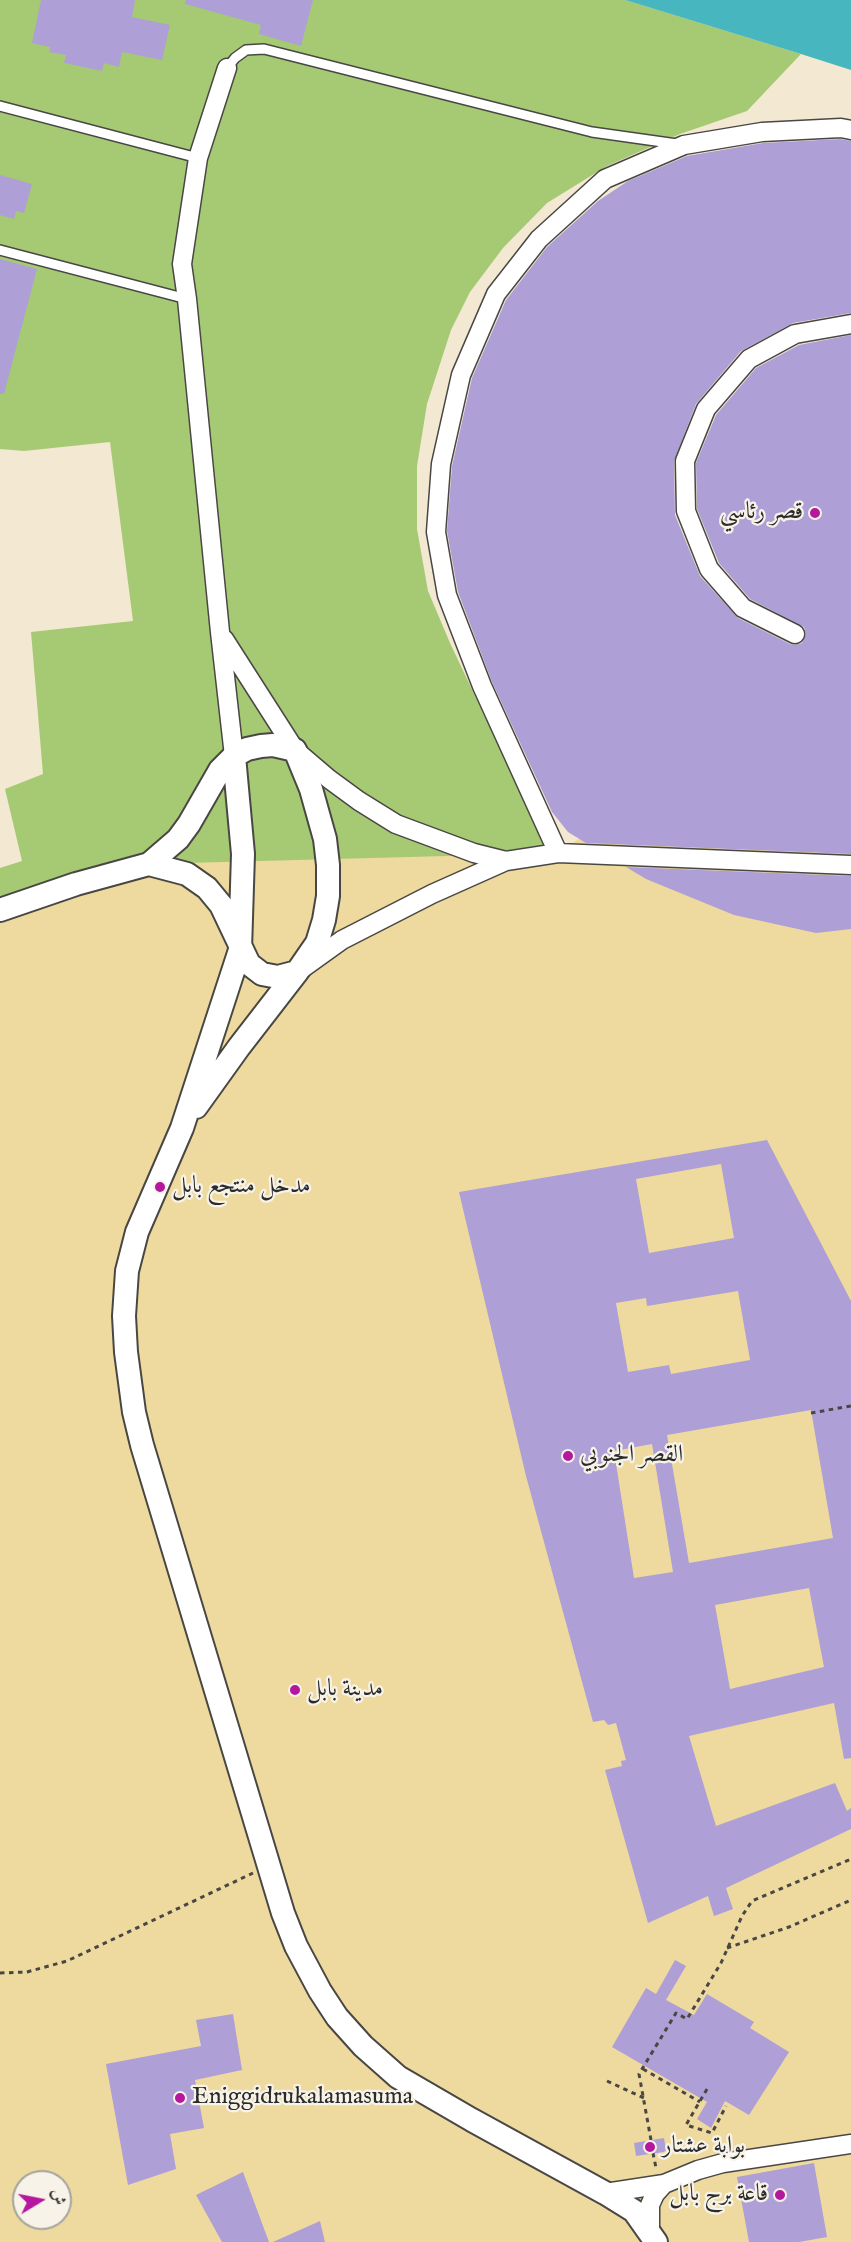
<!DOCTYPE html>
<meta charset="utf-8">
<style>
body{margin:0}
#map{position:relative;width:851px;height:2242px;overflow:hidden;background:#f3e8d1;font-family:"IM FELL English",Amiri,serif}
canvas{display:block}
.north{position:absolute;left:12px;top:2170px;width:60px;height:60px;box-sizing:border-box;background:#f7f3e8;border:2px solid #a5a39c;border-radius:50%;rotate:80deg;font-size:16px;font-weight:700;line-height:24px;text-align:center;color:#2b2b2b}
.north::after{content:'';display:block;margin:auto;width:21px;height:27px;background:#b5179e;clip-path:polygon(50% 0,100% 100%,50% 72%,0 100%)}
</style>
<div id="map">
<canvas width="851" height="2242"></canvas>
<div class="north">ش</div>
</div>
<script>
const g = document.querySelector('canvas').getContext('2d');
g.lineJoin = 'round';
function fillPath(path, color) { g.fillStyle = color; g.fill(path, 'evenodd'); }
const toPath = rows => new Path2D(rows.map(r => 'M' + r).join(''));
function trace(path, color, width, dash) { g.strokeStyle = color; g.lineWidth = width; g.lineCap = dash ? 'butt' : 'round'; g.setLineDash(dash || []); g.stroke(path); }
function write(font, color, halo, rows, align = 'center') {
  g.font = font + ' "IM FELL English",Amiri,serif'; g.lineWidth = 4.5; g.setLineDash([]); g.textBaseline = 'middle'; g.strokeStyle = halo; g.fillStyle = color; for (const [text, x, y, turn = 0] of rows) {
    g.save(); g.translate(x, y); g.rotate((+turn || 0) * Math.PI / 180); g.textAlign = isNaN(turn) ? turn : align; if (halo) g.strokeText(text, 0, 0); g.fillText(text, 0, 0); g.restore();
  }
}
fillPath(toPath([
 [0,0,625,0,801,54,747,111,680,134,607,166,547,203,503,248,470,292,451,330,427,404,417,466,417,529,428,591,450,643,513,776,594,897,0,976,0,868,22,861,5,789,43,774,31,632,133,621,110,442,24,451,0,449]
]), '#a6ca74');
fillPath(toPath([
 [851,652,851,2242,0,2242,0,914,149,864,558,853],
 [24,2182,60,2182,60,2218,24,2218]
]), '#eeda9e');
fillPath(toPath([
 [625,0,851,0,851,70,801,54]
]), '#47b6bf');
fillPath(toPath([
 [41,0,135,0,132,17,170,25,162,60,122,52,119,67,104,63,102,71,64,63,66,55,49,52,50,47,32,43],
 [186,0,313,0,301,46,259,34,261,25,185,4],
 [840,139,851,141,851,313,793,323,741,351,696,404,674,461,675,515,700,576,738,618,790,644,796,645,802,643,806,634,804,627,750,599,719,563,697,509,696,463,716,415,756,368,799,345,851,335,851,854,586,843,568,832,552,812,492,682,458,592,447,531,452,466,472,378,506,300,547,247,598,201,628,181,687,156,763,143],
 [0,175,32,184,24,213,16,211,14,219,0,215],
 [0,259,37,269,4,394,0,394],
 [626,867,851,876,851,929,816,933,734,915,646,879],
 [767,1140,851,1301,851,1758,844,1759,834,1703,689,1736,716,1826,835,1783,847,1811,851,1808,851,1829,726,1888,733,1909,714,1916,708,1896,648,1923,605,1770,622,1766,621,1761,626,1760,616,1723,608,1725,604,1720,593,1722,526,1476,459,1192],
 [721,1164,734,1238,649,1253,636,1179],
 [738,1291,750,1360,671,1374,669,1365,628,1372,616,1303,646,1298,647,1306],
 [811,1410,833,1538,689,1563,667,1435],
 [652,1444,673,1572,634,1578,614,1451],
 [809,1588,824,1667,730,1689,715,1605],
 [675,1960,686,1966,666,2000,694,2015,707,1994,754,2022,750,2028,789,2052,749,2115,725,2101,711,2128,697,2119,707,2102,612,2047,646,1988,656,1994],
 [233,2014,242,2070,195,2080,204,2128,170,2134,176,2169,128,2185,106,2064,201,2046,196,2020],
 [664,2138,666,2150,664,2152,636,2156,634,2143],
 [814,2163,827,2237,799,2242,749,2242,737,2177],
 [243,2172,269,2242,222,2242,196,2195],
 [320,2221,325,2242,273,2242]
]), '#ae9fd6');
const service = toPath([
 [227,68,235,58,246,50,264,49,592,132,677,144],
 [0,106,198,158],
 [0,250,187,299]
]);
const minor = toPath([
 [227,68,198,158,182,264,187,299,220,632,234,756],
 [795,634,743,608,709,569,686,511,685,461,706,409,749,359,795,334,851,324],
 [224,639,295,750,329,779,359,801,396,824,474,853,506,861],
 [558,853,851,865],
 [303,968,342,940,432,894,506,861,558,853,482,686,447,595,436,532,441,464,461,375,496,294,539,239,605,179,684,145,762,132,841,128,851,130],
 [605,2193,664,2184,698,2170,723,2163,851,2144],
 [650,2231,650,2205,655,2194,664,2184]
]);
const tertiary = toPath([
 [234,756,243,854,240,950,182,1128,137,1232,127,1271,124,1316,126,1352,134,1412,142,1445,283,1913,296,1946,320,1991,337,2017,363,2046,398,2077,472,2120,605,2193,634,2211,656,2242],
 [149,864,187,874,207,888,221,905,249,964,262,974,278,977,297,972],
 [0,910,76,884,149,864,178,839,189,824,220,770,234,756,247,749,261,746,273,745,295,750,311,789,325,839,328,865,328,896,324,920,317,943,297,972,239,1047,196,1107]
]);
trace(service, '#494744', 12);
trace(minor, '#494744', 21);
trace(tertiary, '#494744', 26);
trace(toPath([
 [811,1413,851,1406],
 [727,1948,789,1927,851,1900],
 [0,1973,27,1972,67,1961,253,1873],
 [643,2069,700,2102],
 [607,2081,644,2098],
 [707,2089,686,2125,712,2133,726,2106],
 [651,2140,639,2074,676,2013,687,2019,721,1963,742,1916,752,1901,851,1859],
 [653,2153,656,2168]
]), '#494744', 3, [4.5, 4.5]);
trace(service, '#fff', 9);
trace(minor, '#fff', 18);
trace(tertiary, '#fff', 22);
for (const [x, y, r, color] of [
 [815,513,6,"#b5179e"],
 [160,1187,6,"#b5179e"],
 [568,1456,6,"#b5179e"],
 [295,1690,6,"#b5179e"],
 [180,2098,6,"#b5179e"],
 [650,2147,6,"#b5179e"],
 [780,2195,6,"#b5179e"]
]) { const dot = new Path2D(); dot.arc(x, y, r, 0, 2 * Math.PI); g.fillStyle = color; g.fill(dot); trace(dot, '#f7f3e8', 2); }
write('24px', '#2b2b2b', '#f7f3e8', [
 ["قصر رئاسي",803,513,"right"],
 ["مدخل منتجع بابل",172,1187],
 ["القصر الجنوبي",580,1456],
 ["مدينة بابل",307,1690],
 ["Eniggidrukalamasuma",192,2098],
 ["بوابة عشتار",662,2147],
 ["قاعة برج بابل",768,2195,"right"]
], 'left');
</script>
